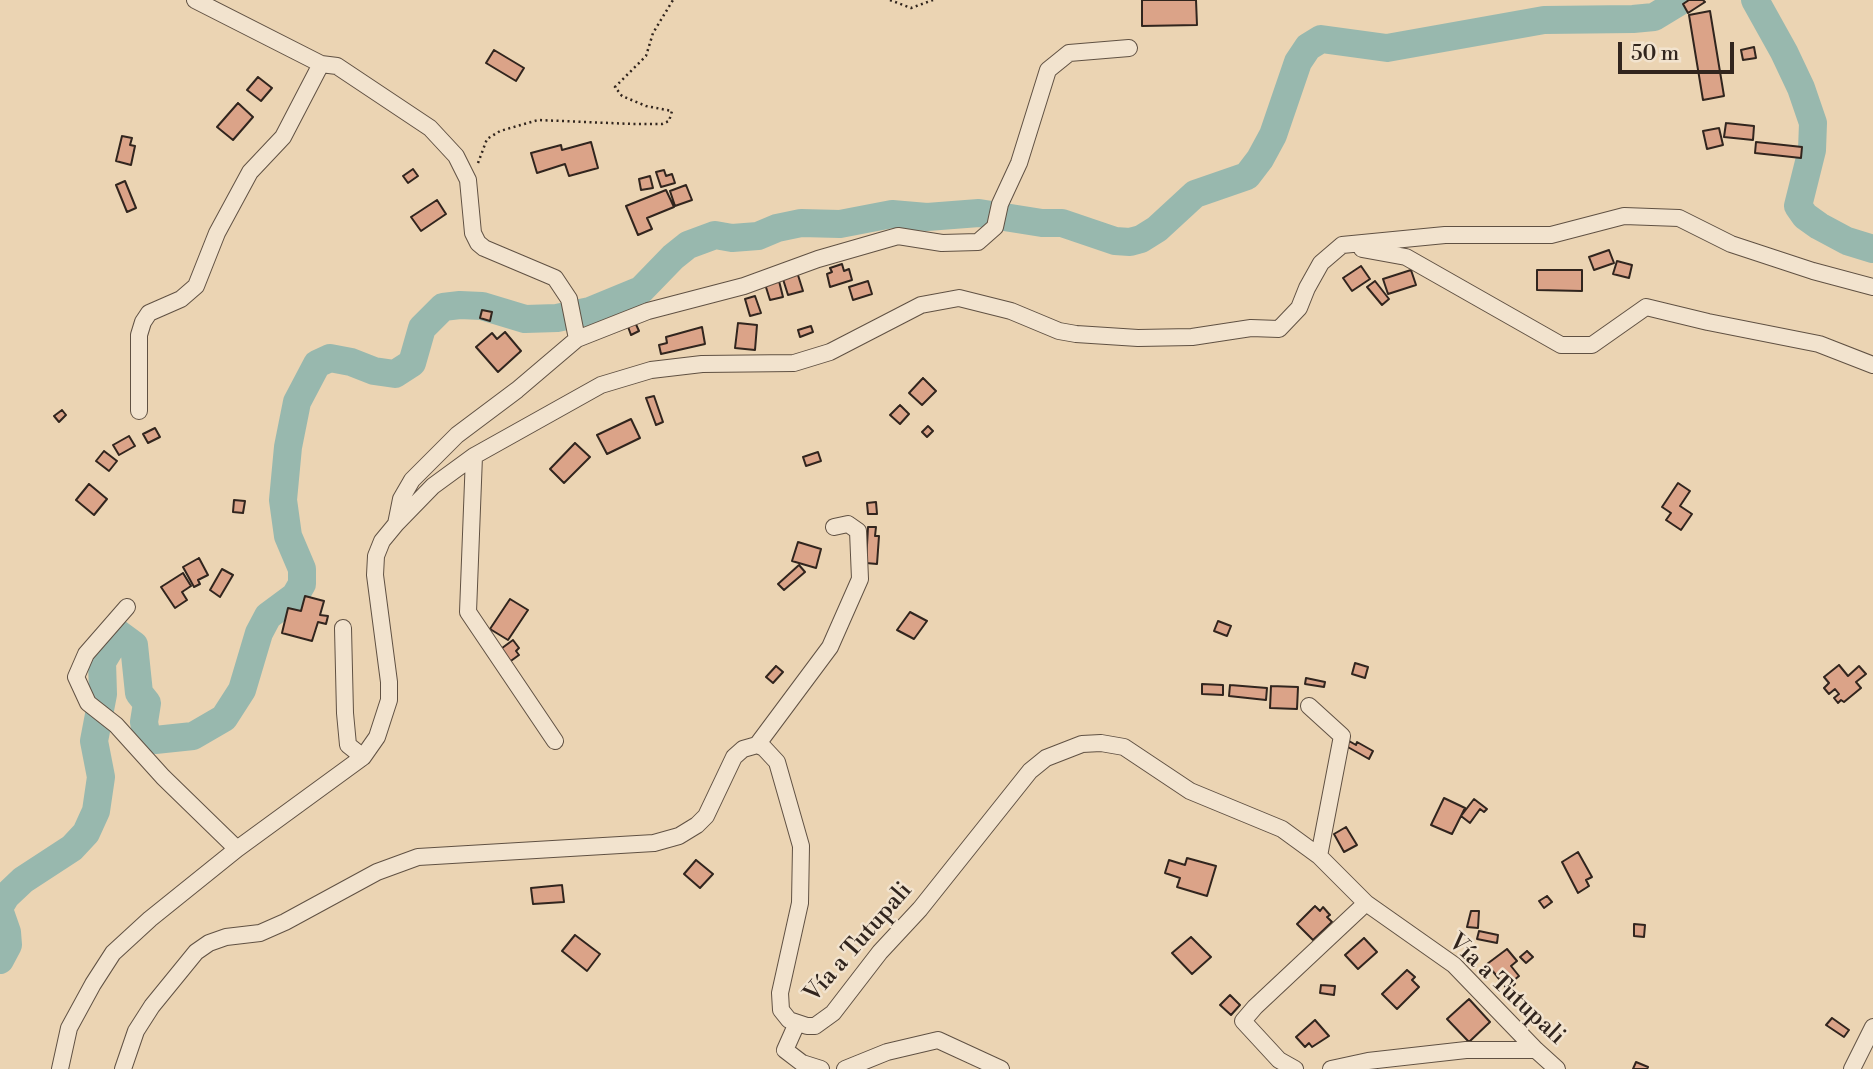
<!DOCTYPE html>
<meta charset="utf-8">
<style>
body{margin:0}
#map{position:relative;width:1873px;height:1069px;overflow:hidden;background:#ebd4b3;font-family:"Libre Bodoni",serif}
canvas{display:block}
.scale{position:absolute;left:1618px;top:42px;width:116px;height:32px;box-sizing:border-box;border:4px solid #31251e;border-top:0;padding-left:9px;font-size:21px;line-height:24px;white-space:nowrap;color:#31251e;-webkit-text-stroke:5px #f2e3ce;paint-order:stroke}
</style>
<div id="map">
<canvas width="1873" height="1069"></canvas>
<div class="scale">50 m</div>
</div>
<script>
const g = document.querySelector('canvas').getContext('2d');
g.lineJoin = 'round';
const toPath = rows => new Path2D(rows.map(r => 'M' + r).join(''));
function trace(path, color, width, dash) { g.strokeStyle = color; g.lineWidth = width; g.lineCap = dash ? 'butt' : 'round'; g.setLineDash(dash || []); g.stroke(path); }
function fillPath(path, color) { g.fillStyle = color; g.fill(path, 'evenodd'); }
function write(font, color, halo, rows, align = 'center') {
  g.font = font + ' "Libre Bodoni",serif'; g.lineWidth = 5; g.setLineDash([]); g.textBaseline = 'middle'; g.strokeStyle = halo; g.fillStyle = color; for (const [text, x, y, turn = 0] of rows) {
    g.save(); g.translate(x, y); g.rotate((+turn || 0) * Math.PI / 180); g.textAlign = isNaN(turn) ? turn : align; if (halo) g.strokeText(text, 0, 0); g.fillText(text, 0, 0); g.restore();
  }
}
trace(toPath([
 [1755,0,1784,52,1801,88,1813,123,1812,150,1798,206,1805,216,1819,226,1847,241,1873,249],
 [0,906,6,896,23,880,72,848,86,833,96,811,101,777,94,741,103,694,102,662,119,634,134,645,139,693,147,703,144,722,146,733,155,740,193,736,224,718,242,690,259,633,268,616,295,596,302,584,302,569,288,536,283,500,288,447,297,402,317,364,330,358,351,362,374,371,395,374,412,363,422,328,443,307,460,305,482,306,525,319,557,318,590,311,641,290,673,257,688,245,715,235,732,238,758,236,777,228,801,223,840,224,892,214,927,217,979,213,1042,223,1062,223,1115,241,1130,242,1141,239,1157,229,1195,194,1247,176,1260,159,1273,135,1298,62,1308,47,1321,39,1387,48,1544,20,1633,19,1654,17,1682,0],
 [0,912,7,932,8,945,0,960]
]), '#98b8ae', 28);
const building = toPath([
 [1142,0,1196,0,1197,25,1142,26,1142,0],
 [1689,0,1703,0,1705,2,1688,13,1683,4,1689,0],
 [1710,11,1724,96,1703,100,1689,15,1710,11],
 [1754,47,1756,58,1743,60,1741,50,1754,47],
 [494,50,524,68,516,81,486,63,494,50],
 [258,77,272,88,261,101,247,90,258,77],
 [238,103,253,117,233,140,217,127,238,103],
 [1726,123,1754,126,1753,140,1724,137,1726,123],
 [1719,128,1723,145,1707,149,1703,131,1719,128],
 [122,136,132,138,130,145,135,146,131,165,116,161,122,136],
 [591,142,598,168,569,176,565,164,537,173,531,153,561,145,562,150,591,142],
 [1756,142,1802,147,1801,158,1755,153,1756,142],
 [413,169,418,176,408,183,403,176,413,169],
 [664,170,666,176,672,174,675,183,661,187,656,172,664,170],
 [650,176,653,188,641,190,639,179,650,176],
 [125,181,136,208,127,212,116,185,125,181],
 [686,185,692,200,675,206,670,191,686,185],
 [666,190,674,207,647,218,652,229,638,235,626,206,666,190],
 [437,200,446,214,421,231,411,217,437,200],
 [1609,250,1614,263,1594,270,1589,257,1609,250],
 [1617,261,1632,265,1629,278,1613,274,1617,261],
 [842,264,844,271,849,269,852,280,830,287,827,274,832,272,830,268,842,264],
 [1361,266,1370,279,1352,291,1343,278,1361,266],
 [1411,270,1416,285,1388,294,1383,279,1411,270],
 [1537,270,1582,270,1582,291,1537,290,1537,270],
 [797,272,803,291,788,295,782,276,797,272],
 [779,281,783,297,770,300,765,284,779,281],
 [868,281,872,294,853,300,849,287,868,281],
 [1375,281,1389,299,1382,305,1367,287,1375,281],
 [755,296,761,313,750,316,745,299,755,296],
 [482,310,492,312,490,321,480,318,482,310],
 [634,320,639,331,631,335,627,324,634,320],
 [738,323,757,325,755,350,735,348,738,323],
 [811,326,813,332,800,337,798,330,811,326],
 [702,327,705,344,661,354,659,345,667,343,666,337,702,327],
 [505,332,521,351,498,372,476,347,492,333,497,339,505,332],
 [923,378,936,391,922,405,909,393,923,378],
 [654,396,663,422,656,425,646,398,654,396],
 [900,405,909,414,900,424,890,415,900,405],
 [62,410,66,415,59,422,54,416,62,410],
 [631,419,640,438,607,454,597,435,631,419],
 [928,426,933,431,927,437,922,432,928,426],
 [155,428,160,437,148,443,143,434,155,428],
 [129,436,135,446,119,455,113,445,129,436],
 [575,443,590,457,564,483,550,469,575,443],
 [104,451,117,461,109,471,96,461,104,451],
 [818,452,821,461,806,466,803,457,818,452],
 [1678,483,1690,491,1680,506,1692,514,1681,530,1666,520,1671,513,1662,507,1678,483],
 [89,484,107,499,94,515,76,500,89,484],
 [234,500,245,501,243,513,233,512,234,500],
 [876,502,877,514,868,514,867,503,876,502],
 [868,527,876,527,875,536,879,536,877,564,866,563,868,527],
 [798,542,821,549,816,568,792,561,798,542],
 [199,558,208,575,198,580,200,584,194,587,183,567,199,558],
 [799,565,805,572,784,590,778,584,799,565],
 [222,569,233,575,220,597,210,590,222,569],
 [183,573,191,586,182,592,187,600,175,608,161,587,183,573],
 [305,596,324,601,320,615,328,616,326,624,318,622,312,641,282,633,288,608,301,611,305,596],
 [510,599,528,610,508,640,490,629,510,599],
 [910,612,927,621,914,639,897,630,910,612],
 [1218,621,1231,626,1227,636,1214,631,1218,621],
 [513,640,519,648,516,651,519,655,508,663,498,651,513,640],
 [1355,663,1368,667,1365,678,1352,674,1355,663],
 [1839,665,1848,676,1859,666,1866,674,1856,682,1861,688,1844,702,1841,700,1838,703,1834,698,1839,694,1835,689,1829,694,1824,688,1829,683,1824,677,1839,665],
 [776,666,783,672,773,683,766,677,776,666],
 [1306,678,1325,682,1324,687,1305,684,1306,678],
 [1202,684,1223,685,1223,695,1202,694,1202,684],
 [1230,685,1267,688,1266,700,1229,696,1230,685],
 [1271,686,1298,687,1297,709,1270,708,1271,686],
 [1349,741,1356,745,1357,742,1373,751,1369,759,1346,746,1349,741],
 [1444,798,1465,808,1452,834,1431,825,1444,798],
 [1474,799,1487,809,1484,812,1480,809,1470,823,1461,816,1474,799],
 [1346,827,1357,845,1344,852,1334,834,1346,827],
 [1578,852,1592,877,1586,880,1589,886,1578,893,1562,862,1578,852],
 [1187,858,1216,866,1207,896,1177,887,1180,878,1165,873,1169,860,1185,865,1187,858],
 [696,860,713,874,700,888,684,874,696,860],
 [562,885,564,902,533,904,531,888,562,885],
 [1547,896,1552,902,1544,908,1539,901,1547,896],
 [1315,906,1320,911,1323,907,1330,915,1327,917,1332,922,1313,940,1297,924,1315,906],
 [1471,911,1479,911,1478,928,1467,927,1471,911],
 [1634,924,1645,925,1644,937,1634,936,1634,924],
 [1479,931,1498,935,1497,943,1477,939,1479,931],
 [575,935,600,954,587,971,562,951,575,935],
 [1191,937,1211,957,1192,974,1172,953,1191,937],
 [1364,938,1377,952,1358,969,1345,955,1364,938],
 [1507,949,1517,961,1511,966,1519,976,1513,981,1515,984,1508,990,1487,964,1507,949],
 [1527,951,1533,957,1526,963,1520,957,1527,951],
 [1471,955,1478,961,1473,967,1466,961,1471,955],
 [1407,970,1415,977,1412,980,1419,987,1397,1009,1382,994,1407,970],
 [1321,985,1335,986,1334,995,1320,993,1321,985],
 [1230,995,1240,1005,1231,1015,1220,1005,1230,995],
 [1469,999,1490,1022,1469,1042,1447,1019,1469,999],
 [1832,1018,1849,1030,1844,1037,1826,1025,1832,1018],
 [1315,1020,1329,1036,1312,1047,1309,1043,1305,1047,1296,1037,1315,1020],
 [1636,1062,1648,1067,1647,1069,1633,1069,1636,1062]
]);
fillPath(building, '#dba388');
trace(building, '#31251e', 2);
const minor = toPath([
 [195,0,321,64],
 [1362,249,1406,257,1561,345,1592,345,1646,307,1708,322,1819,344,1873,365],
 [577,339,648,311,744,286,818,259,898,236,942,243,978,242,995,227,1000,204,1019,163,1048,70,1069,53,1129,48],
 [139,411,139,335,143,322,149,313,181,299,196,286,217,233,250,172,283,137,321,64,337,66,430,128,456,156,468,180,473,233,478,243,484,248,555,278,569,299,577,339,517,390,457,435,412,480,401,499,396,524],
 [474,456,468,612,555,741],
 [127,607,86,654,76,677,88,703,116,725,163,777,237,849],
 [343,628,345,713,348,745,363,757],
 [1309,706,1342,736,1319,856],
 [757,745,830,647,860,579,858,531,848,524,834,527],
 [797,1023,785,1050,802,1063,821,1069],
 [60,1069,69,1028,93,984,113,953,150,919,237,849,363,757,377,737,389,700,389,682,375,575,376,556,382,541,396,524,433,486,474,456,601,385,651,370,702,364,794,363,830,352,921,305,959,298,1011,311,1059,331,1076,334,1138,338,1192,337,1251,328,1279,329,1299,308,1307,288,1321,263,1342,245,1445,235,1551,235,1624,216,1679,218,1731,244,1813,271,1873,287],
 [123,1069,136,1031,152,1006,196,952,209,943,226,937,260,933,285,922,377,872,418,857,654,843,679,836,697,825,706,816,734,757,743,749,757,745,764,748,777,762,801,846,800,903,780,993,781,1010,789,1020,807,1026,815,1026,833,1013,880,952,920,909,1030,771,1046,758,1082,744,1101,743,1124,747,1190,791,1282,829,1319,856,1366,903,1454,965,1536,1050,1557,1069],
 [845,1069,887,1052,938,1040,1001,1069],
 [1295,1069,1279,1060,1243,1021,1255,1007,1366,903],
 [1331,1069,1368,1061,1466,1050,1536,1050],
 [1852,1069,1873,1027]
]);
trace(minor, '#605143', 18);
trace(toPath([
 [890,0,911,8,933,0],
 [478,163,487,139,500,131,538,120,633,124,662,124,669,121,672,111,646,106,622,96,615,87,646,56,653,33,673,0]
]), '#31251e', 2.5, [2, 3.5]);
trace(minor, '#f2e3ce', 16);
write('24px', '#31251e', '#f2e3ce', [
 ["Vía a Tutupali",859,943,-49],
 ["Vía a Tutupali",1506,990,43]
]);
</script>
